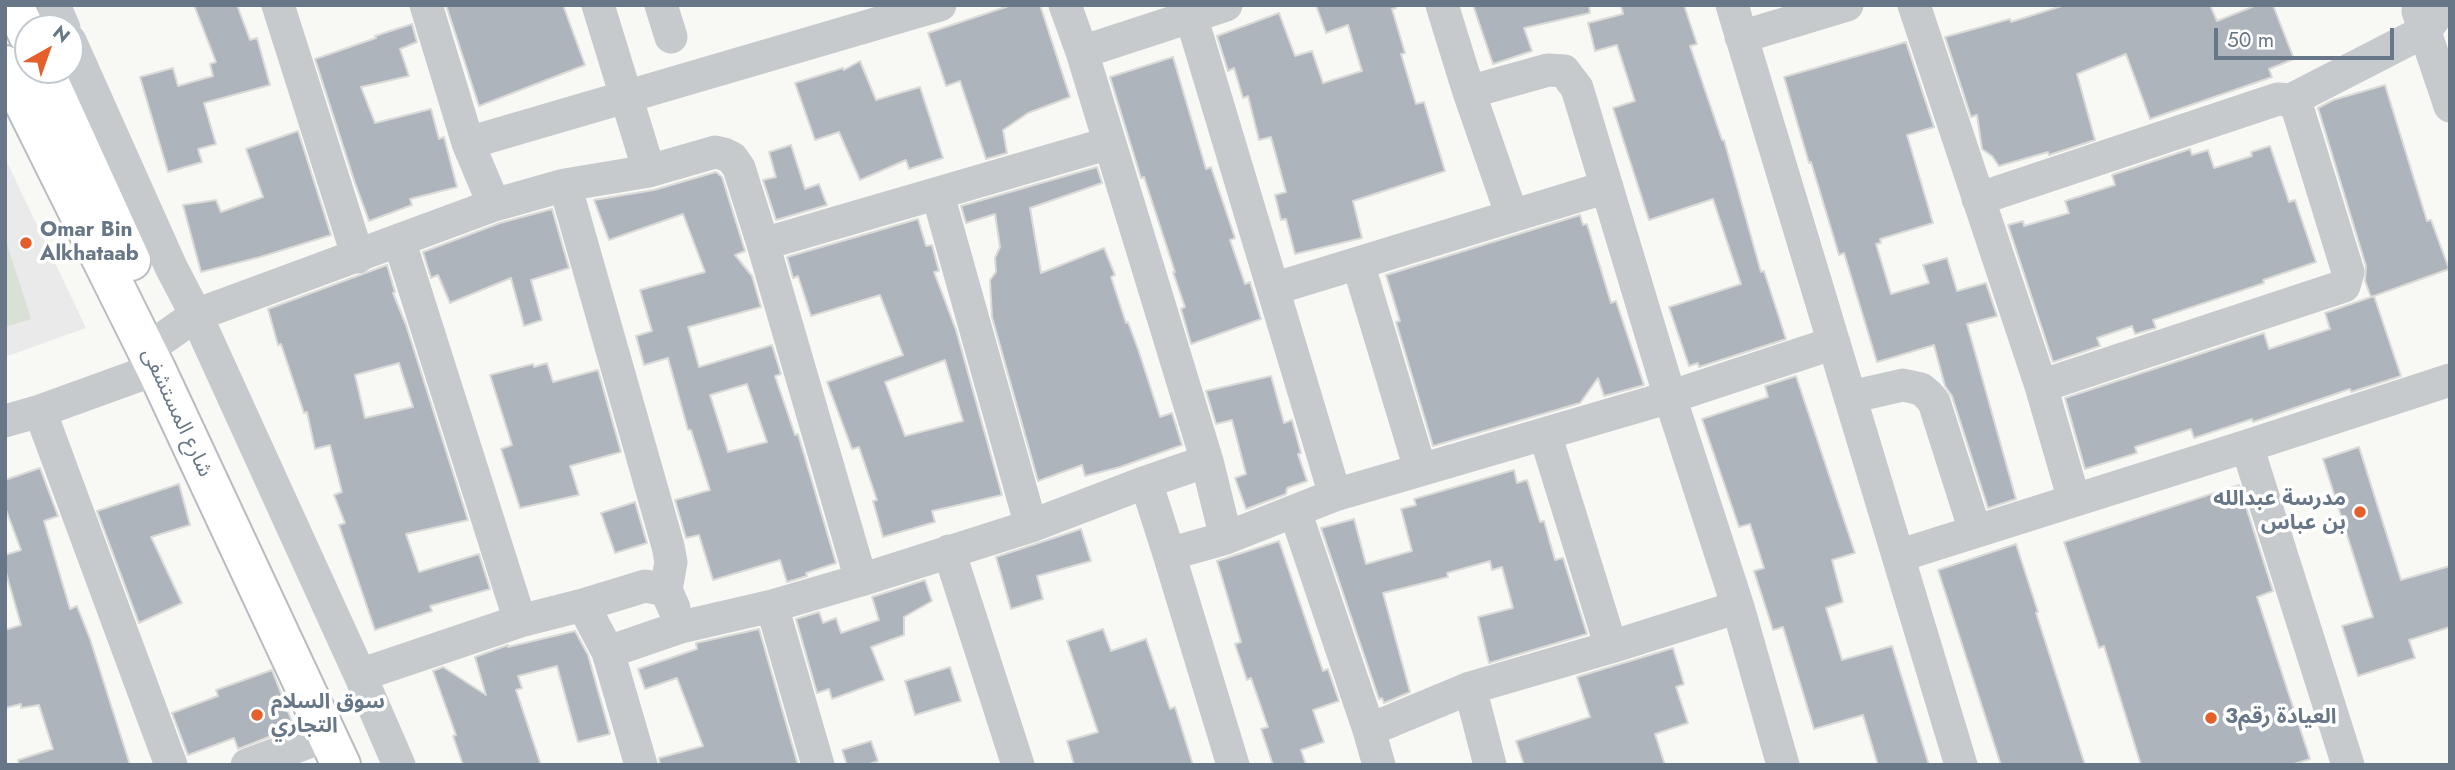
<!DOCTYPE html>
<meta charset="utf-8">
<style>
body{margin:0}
#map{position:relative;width:2455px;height:770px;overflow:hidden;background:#f8f8f5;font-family:Jost,sans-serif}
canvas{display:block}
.frame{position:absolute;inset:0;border:7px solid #677787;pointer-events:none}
.north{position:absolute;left:14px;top:14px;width:70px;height:70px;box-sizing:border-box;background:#fff;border:2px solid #c2c9cf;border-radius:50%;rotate:40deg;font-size:19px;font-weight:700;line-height:28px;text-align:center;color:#677787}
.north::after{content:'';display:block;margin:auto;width:24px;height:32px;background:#e45f29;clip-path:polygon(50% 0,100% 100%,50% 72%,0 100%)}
.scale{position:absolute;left:2214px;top:28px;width:180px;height:32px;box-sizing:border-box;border:4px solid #677787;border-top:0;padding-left:9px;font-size:21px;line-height:24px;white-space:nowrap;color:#677787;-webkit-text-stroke:5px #fff;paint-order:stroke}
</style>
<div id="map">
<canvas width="2455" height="770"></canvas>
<div class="frame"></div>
<div class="north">N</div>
<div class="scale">50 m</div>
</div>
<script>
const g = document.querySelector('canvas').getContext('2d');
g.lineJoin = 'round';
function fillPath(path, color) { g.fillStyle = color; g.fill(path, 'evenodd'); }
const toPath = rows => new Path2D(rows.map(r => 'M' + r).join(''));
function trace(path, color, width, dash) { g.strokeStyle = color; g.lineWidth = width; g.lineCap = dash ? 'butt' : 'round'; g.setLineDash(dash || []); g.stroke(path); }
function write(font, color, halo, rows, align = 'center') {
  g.font = font + ' Jost,"Noto Sans Arabic",sans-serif'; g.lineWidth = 7; g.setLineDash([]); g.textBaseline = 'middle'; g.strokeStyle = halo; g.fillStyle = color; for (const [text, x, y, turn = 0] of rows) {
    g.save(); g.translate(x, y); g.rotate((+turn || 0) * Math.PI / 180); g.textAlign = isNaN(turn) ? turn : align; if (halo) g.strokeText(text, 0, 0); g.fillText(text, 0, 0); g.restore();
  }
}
fillPath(toPath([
 [5,158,86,328,5,357]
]), '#e9eae9');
fillPath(toPath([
 [5,238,31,319,5,327]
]), '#d9e0d6');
const building = toPath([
 [194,5,237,5,250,40,257,38,270,85,204,103,216,144,198,149,202,162,168,172,140,77,173,68,178,86,213,76,210,64,216,62,194,5],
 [446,5,563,5,585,65,479,106,446,5],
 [1012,5,1040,5,1070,97,1028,113,1003,130,1007,153,986,159,960,81,946,86,928,33,1012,5],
 [1316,5,1396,5,1396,8,1392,9,1405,53,1401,54,1416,104,1424,102,1445,171,1353,201,1362,238,1295,254,1286,219,1281,220,1275,195,1286,192,1271,137,1259,140,1248,96,1243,98,1234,68,1228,71,1217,36,1279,13,1295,56,1312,51,1323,83,1362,71,1348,25,1326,33,1316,5],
 [1473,5,1589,5,1590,13,1524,28,1532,51,1493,64,1473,5],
 [1621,5,1684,5,1697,44,1690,46,1722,140,1724,140,1761,272,1764,271,1786,339,1699,367,1698,363,1689,366,1669,307,1741,284,1713,199,1649,220,1613,108,1635,101,1617,45,1595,51,1588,23,1623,14,1621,5],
 [2065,5,2210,5,2217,21,2257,5,2273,5,2294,59,2269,69,2272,77,2150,119,2126,54,2077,74,2095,140,2049,155,2048,152,1999,166,1992,156,1982,149,1977,115,1971,117,1945,37,2010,19,2011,22,2065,5],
 [412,24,417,42,400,49,409,76,361,87,375,123,431,109,439,139,444,137,457,187,410,199,412,205,369,221,355,183,315,59,376,38,375,36,412,24],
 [1906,42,1934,127,1907,135,1933,223,1880,239,1881,243,1876,244,1891,294,1929,283,1923,265,1947,258,1957,291,1986,283,1997,316,1967,324,2016,499,1988,508,1952,396,1945,386,1934,345,1877,362,1844,253,1839,255,1811,162,1809,163,1784,77,1906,42],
 [1173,57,1206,169,1211,167,1235,238,1230,240,1245,284,1250,282,1261,319,1191,344,1181,309,1185,307,1173,272,1175,272,1144,177,1141,178,1110,77,1173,57],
 [860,61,876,100,920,87,943,158,909,169,906,160,860,180,839,132,815,140,795,83,843,68,844,70,860,61],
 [2385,85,2427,221,2431,220,2449,269,2371,297,2365,281,2366,266,2318,108,2333,100,2385,85],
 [298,131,331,235,260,257,201,272,183,205,216,200,221,212,263,197,246,149,298,131],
 [791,145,805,189,819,184,827,205,776,220,763,180,776,177,769,152,791,145],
 [2270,146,2289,202,2295,200,2316,262,2263,280,2264,283,2153,320,2156,328,2135,334,2132,326,2097,338,2100,346,2053,362,2008,225,2023,221,2024,226,2069,213,2065,201,2115,185,2112,175,2190,149,2192,155,2208,150,2214,168,2252,156,2251,152,2270,146],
 [1097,167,1102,183,1030,208,1041,273,1104,248,1115,275,1111,277,1126,323,1128,322,1139,352,1160,417,1172,413,1182,445,1120,467,1085,476,1082,465,1038,481,992,317,990,280,996,272,995,258,1000,247,995,214,966,223,961,206,1097,167],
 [716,172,722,177,745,251,735,255,752,276,761,307,688,327,699,367,772,345,781,374,775,376,795,435,798,434,836,563,806,573,807,576,787,582,780,560,713,580,699,535,686,538,675,500,710,490,691,430,688,430,668,358,644,365,636,336,652,331,640,290,705,272,683,214,609,240,594,200,654,190,716,172],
 [747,384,767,442,728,452,710,395,747,384],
 [552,209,569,268,531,280,542,320,524,326,511,278,450,303,438,275,431,278,423,252,500,223,552,209],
 [1580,215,1583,225,1587,224,1611,303,1616,301,1644,385,1604,396,1598,378,1580,403,1433,446,1396,322,1400,321,1386,275,1580,215],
 [918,219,926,246,932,245,939,271,934,272,956,330,1002,495,932,511,935,522,883,537,873,501,877,500,859,447,852,449,827,382,903,355,880,295,811,316,798,276,793,278,787,257,918,219],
 [945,360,963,421,905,436,885,382,945,360],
 [387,265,395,292,393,293,406,325,468,520,406,534,419,572,479,554,490,589,430,606,432,611,375,630,339,525,345,523,334,495,342,492,330,445,315,449,307,412,304,413,281,344,278,345,268,309,387,265],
 [399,363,413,407,365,418,355,375,399,363],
 [2374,296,2401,376,2351,392,2350,389,2253,422,2252,419,2194,438,2191,429,2135,447,2137,453,2085,469,2065,398,2264,333,2269,349,2330,329,2325,313,2374,296],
 [547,363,553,382,598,370,621,452,570,466,579,495,520,508,501,449,512,445,490,375,533,364,534,367,547,363],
 [1271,376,1284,423,1292,420,1301,453,1298,454,1307,481,1287,488,1286,494,1246,509,1235,478,1246,474,1232,420,1216,424,1206,391,1271,376],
 [1796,376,1855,553,1832,560,1843,602,1826,608,1842,660,1892,646,1929,765,1878,765,1863,715,1814,729,1783,627,1773,630,1754,571,1764,568,1750,524,1739,527,1702,419,1768,397,1765,386,1796,376],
 [2359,447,2401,580,2450,566,2450,627,2409,640,2415,658,2358,676,2342,626,2373,617,2323,459,2359,447],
 [40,468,58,516,44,521,70,609,77,606,90,639,130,765,19,765,18,760,53,749,39,705,21,708,21,704,5,708,5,630,21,625,5,569,5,555,21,550,5,507,5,480,40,468],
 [1514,470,1517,483,1527,480,1540,522,1544,521,1555,560,1563,558,1587,634,1489,663,1478,617,1513,608,1502,567,1492,570,1490,561,1447,573,1448,577,1383,593,1410,692,1384,703,1382,698,1379,699,1321,528,1354,519,1366,564,1412,551,1401,509,1416,505,1414,499,1514,470],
 [179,484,190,525,151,537,182,603,139,623,97,511,179,484],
 [2239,485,2273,591,2257,597,2310,759,2291,765,2141,765,2104,646,2099,648,2064,542,2239,485],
 [635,502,647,543,615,553,601,513,635,502],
 [1081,529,1091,561,1037,576,1043,599,1011,609,996,557,1081,529],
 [1279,541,1323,671,1328,669,1339,701,1313,710,1324,742,1301,750,1306,765,1273,765,1261,729,1268,727,1251,678,1247,680,1235,644,1241,642,1217,561,1279,541],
 [2016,544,2038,612,2036,613,2085,765,2001,765,1938,570,2016,544],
 [925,580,932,601,904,617,904,635,871,647,884,680,832,699,829,689,817,693,796,619,819,612,823,623,836,618,841,633,879,620,872,597,925,580],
 [759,629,798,765,660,765,659,758,703,746,677,678,645,689,638,669,697,649,696,643,759,629],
 [1103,629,1111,651,1146,639,1170,709,1175,707,1193,765,1074,765,1067,741,1098,732,1067,641,1103,629],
 [575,631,588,655,610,734,578,742,557,666,518,676,522,688,516,690,541,765,463,765,453,736,456,735,433,671,443,667,486,695,475,657,508,645,508,647,575,631],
 [1673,648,1684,684,1676,687,1688,723,1655,734,1665,765,1524,765,1516,741,1590,717,1577,677,1673,648],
 [950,667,961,701,915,715,905,681,950,667],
 [272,670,294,727,238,749,234,738,188,755,172,713,218,696,216,690,272,670],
 [871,741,878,761,867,765,847,765,842,750,871,741]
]);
fillPath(building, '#adb4bb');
trace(building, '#dadad8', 2);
const major = toPath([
 [14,5,28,35],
 [5,65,156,369,341,765],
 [44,70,131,261]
]);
trace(major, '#b9bdc1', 42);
trace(toPath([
 [54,5,64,28],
 [278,5,358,257],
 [426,5,468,143,494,205],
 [598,5,649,171],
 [661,5,671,37],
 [1065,5,1082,52],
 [1442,5,1469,92],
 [1732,5,1961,765],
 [1914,5,2041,386,2074,500],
 [2418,11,2450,106],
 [1191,16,1335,495],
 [1741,37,1847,5],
 [70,41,171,267,196,315,360,675,399,765],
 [2291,100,2425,31,2444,5],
 [468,143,940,5],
 [565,185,668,546,671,562,666,590],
 [938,195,1031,526],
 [1978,199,2278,99,2291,100,2298,110,2348,272,2344,286,2041,386],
 [1512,216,1469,92,1548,70,1564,71,1577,88,1670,397,1738,607,1783,765],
 [399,240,520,621],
 [763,244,1110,143],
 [1358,263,1420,469],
 [1273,289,1607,187],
 [145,346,165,337,196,315,494,205,565,185,649,171,715,152,724,154,732,158,739,168,763,244,861,580],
 [1850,397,1903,385,1921,389,1928,395,1934,402,1975,531],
 [40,411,171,765],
 [5,421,40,411,156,369],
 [1545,434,1611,647],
 [2247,446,2348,765],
 [1295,511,1369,730,1379,765],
 [1226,538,1207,461,1082,52,1226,5],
 [949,551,1018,765],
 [1169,554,1146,482,1207,461],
 [1898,556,2247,446,2450,380],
 [772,606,818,765],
 [608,652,681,627,772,606,861,580,1031,526,1146,482],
 [360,675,520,621,583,605],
 [1470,688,1490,765],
 [1369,730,1470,688,1611,647,1738,607],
 [247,765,327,735],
 [641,765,608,652,583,605,645,586,666,590,674,608],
 [1233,765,1169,554,1226,538,1335,495,1670,397,1834,343]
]), '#c6cacd', 33);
trace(major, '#fff', 38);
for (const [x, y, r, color] of [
 [26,243,7,"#e45f29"],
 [2360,512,7,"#e45f29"],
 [257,715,7,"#e45f29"],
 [2211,718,7,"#e45f29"]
]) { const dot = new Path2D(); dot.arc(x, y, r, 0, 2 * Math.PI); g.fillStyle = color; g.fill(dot); trace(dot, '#fff', 2.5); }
write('bold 21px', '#677787', '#fff', [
 ["Omar Bin",40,231],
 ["Alkhataab",40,255],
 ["مدرسة عبدالله",2346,500,"right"],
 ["بن عباس",2346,524,"right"],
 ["سوق السلام",271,703],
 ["التجاري",271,727],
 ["3العيادة رقم",2225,718]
], 'left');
write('21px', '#677787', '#fff', [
 ["شارع المستشفى",176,413,65]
]);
</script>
